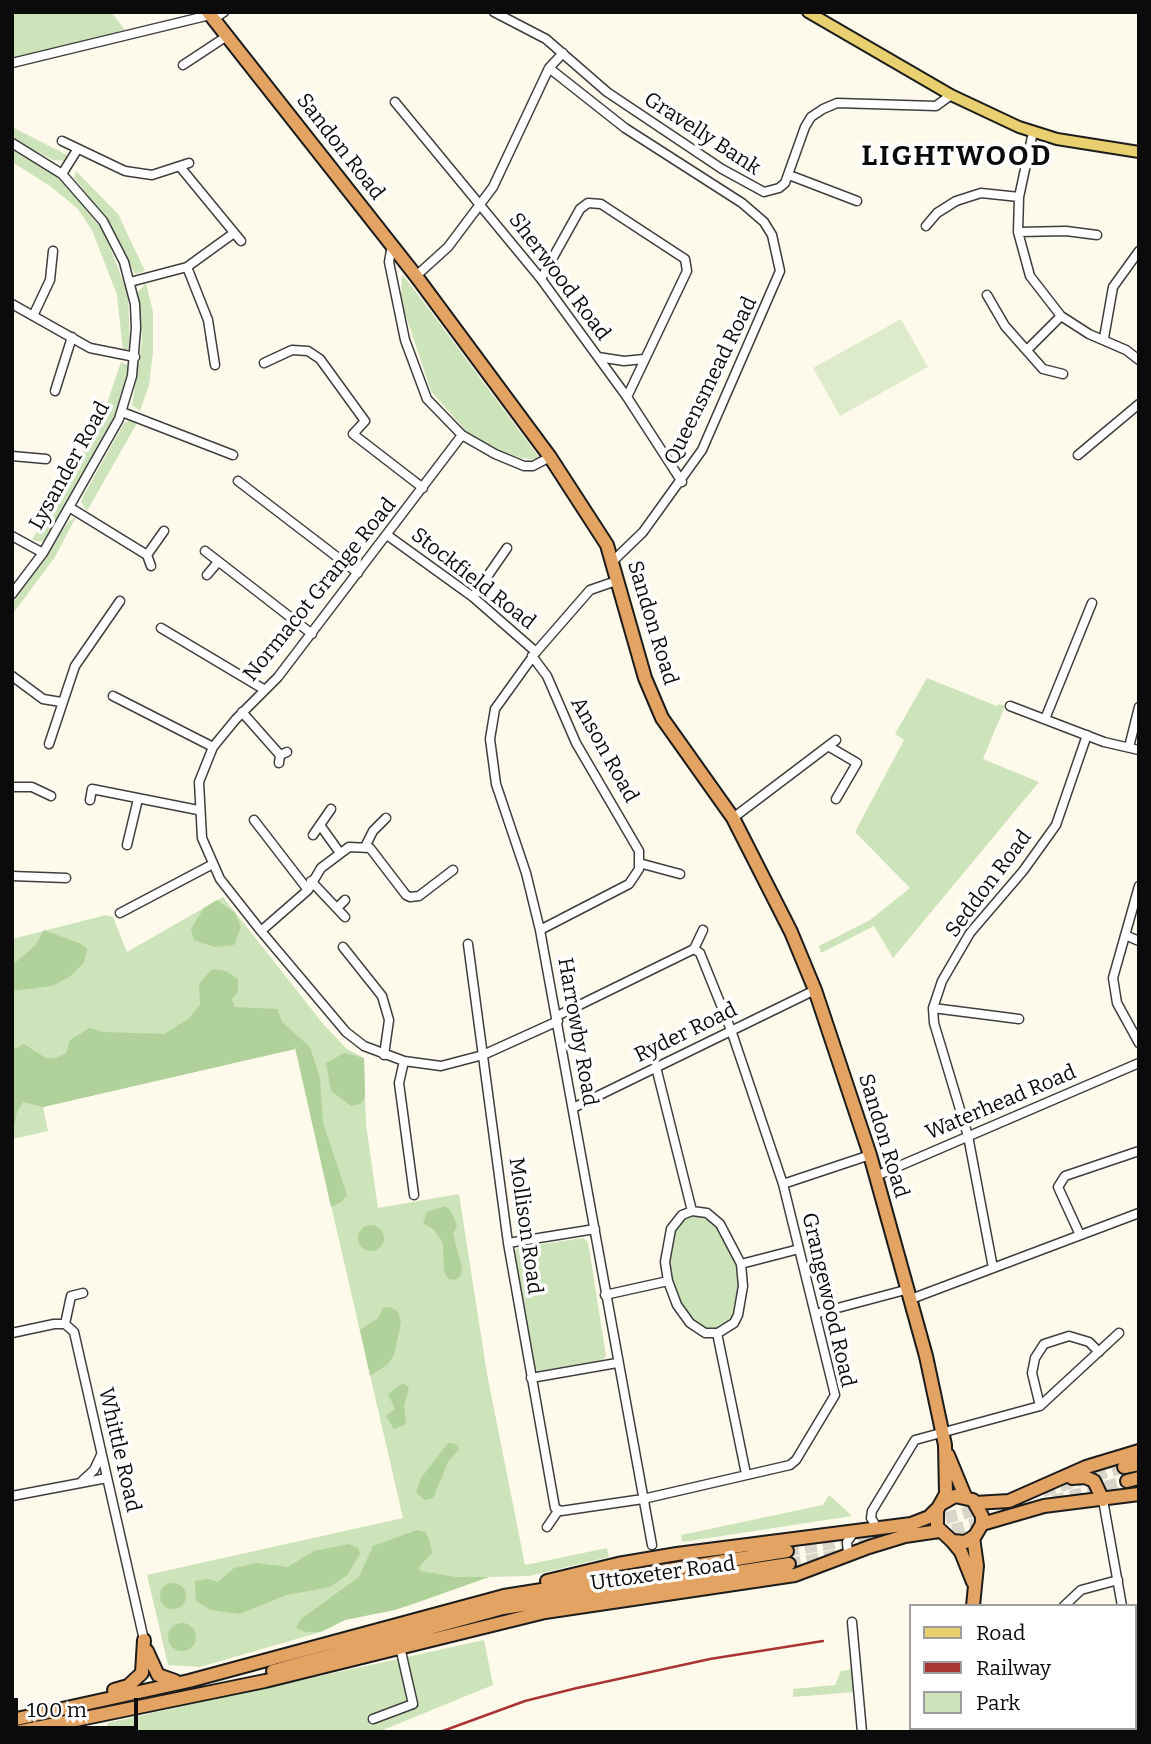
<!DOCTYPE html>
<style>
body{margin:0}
#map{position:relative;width:1151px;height:1744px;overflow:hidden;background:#fdfaeb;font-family:Bitter,serif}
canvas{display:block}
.frame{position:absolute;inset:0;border:14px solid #0b0b0b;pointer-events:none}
.legend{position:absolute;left:909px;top:1604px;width:228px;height:126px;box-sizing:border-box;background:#fff;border:2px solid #9d9d9d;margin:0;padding:9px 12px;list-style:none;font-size:21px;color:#0b0b0b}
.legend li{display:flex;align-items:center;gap:14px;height:35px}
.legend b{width:35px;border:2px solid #9d9d9d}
.scale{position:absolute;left:14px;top:1698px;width:124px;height:32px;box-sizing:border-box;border:4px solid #0b0b0b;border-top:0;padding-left:9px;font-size:21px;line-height:24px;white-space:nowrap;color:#0b0b0b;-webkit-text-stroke:5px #fff;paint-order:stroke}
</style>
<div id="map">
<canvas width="1151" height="1744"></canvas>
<div class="frame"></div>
<ul class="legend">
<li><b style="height:9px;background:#e8d070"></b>Road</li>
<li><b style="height:9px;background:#aa3434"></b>Railway</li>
<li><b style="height:19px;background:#cde3b9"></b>Park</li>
</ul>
<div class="scale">100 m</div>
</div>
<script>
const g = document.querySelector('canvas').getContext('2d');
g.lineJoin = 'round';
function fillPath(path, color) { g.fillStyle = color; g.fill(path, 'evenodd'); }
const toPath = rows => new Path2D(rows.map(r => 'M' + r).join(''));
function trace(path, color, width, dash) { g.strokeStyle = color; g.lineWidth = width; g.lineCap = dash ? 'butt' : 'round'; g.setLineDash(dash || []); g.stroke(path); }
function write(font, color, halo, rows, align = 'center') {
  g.font = font + ' Bitter,serif'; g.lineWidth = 7; g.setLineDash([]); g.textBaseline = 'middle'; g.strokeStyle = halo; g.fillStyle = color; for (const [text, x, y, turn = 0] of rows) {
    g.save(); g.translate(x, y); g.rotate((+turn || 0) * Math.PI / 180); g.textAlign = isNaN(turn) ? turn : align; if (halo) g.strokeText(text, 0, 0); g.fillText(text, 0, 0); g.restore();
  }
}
fillPath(toPath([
 [12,12,111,12,125,30,23,59,13,58],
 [12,127,67,155,65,161,53,160,12,139],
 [12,150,56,175,76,194,104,232,128,294,130,348,123,351,117,295,92,230,77,208,50,186,12,162],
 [76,171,118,214,145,271,135,274,107,220,74,178],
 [402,274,431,312,541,460,521,458,496,450,466,431,431,391,401,301],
 [146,283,153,312,153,352,149,385,140,411,132,405,142,340,138,292],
 [121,362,129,366,128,374,114,419,47,538,42,542,32,540,102,418],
 [131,420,137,423,87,511,81,502,84,495,124,423],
 [76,517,55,557,12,615,12,602,69,521],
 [927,678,997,706,999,704,1005,706,983,759,1039,782,893,958,874,926,821,953,819,946,870,920,910,888,855,832,904,740,895,734],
 [223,897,324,1025,347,1049,364,1058,366,1125,378,1208,459,1194,487,1374,525,1565,607,1548,609,1557,529,1576,489,1577,408,1606,345,1620,324,1631,200,1667,168,1665,147,1575,403,1518,295,1049,43,1107,48,1131,12,1139,12,939,106,915,113,917,127,952],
 [699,1214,717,1227,737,1266,739,1286,734,1314,731,1321,717,1330,706,1330,692,1320,680,1303,671,1280,669,1262,674,1231,683,1218],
 [583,1238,588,1242,606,1356,602,1360,538,1371,533,1366,515,1251,517,1248],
 [829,1495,852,1516,682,1542,681,1535,823,1505],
 [484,1640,493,1685,378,1732,108,1732,107,1723],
 [853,1669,855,1692,793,1697,793,1689,835,1685,841,1671]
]), '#cde3b9');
fillPath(toPath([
 [217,900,235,913,241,927,234,945,214,947,194,940,191,929,204,908],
 [44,930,81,944,87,949,84,962,71,976,52,986,12,991,12,965,35,946],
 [212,969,226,971,238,979,238,992,232,999,235,1007,277,1009,282,1022,310,1047,320,1078,323,1123,347,1195,341,1202,331,1207,295,1046,295,1049,43,1107,23,1102,17,1112,12,1136,12,1050,24,1044,46,1058,56,1058,66,1053,70,1040,90,1028,102,1032,164,1034,188,1019,200,1005,199,984],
 [344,1053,364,1058,365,1098,361,1104,351,1106,331,1091,326,1063],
 [445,1206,451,1211,457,1226,453,1234,462,1268,461,1275,455,1280,448,1279,444,1271,443,1243,434,1230,423,1223,427,1212],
 '358 1238a13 13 0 1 1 26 0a13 13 0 1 1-26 0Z',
 [390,1307,398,1312,401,1322,394,1355,388,1364,370,1376,360,1330,378,1318,383,1308],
 [403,1383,409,1388,404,1406,406,1424,394,1429,386,1416,395,1409,388,1394],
 [448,1443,456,1444,459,1449,448,1462,433,1498,425,1500,416,1492,421,1478],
 [417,1530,425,1532,429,1539,432,1553,419,1567,420,1571,456,1577,489,1577,395,1610,345,1620,320,1632,306,1632,296,1628,301,1619,359,1577,373,1546],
 [349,1544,358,1548,360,1554,347,1575,330,1587,286,1595,240,1614,211,1610,196,1601,195,1581,208,1579,218,1582,234,1568,256,1563,288,1567,314,1551],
 '160 1596a13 13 0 1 1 26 0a13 13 0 1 1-26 0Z',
 '168 1637a14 14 0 1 1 28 0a14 14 0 1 1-28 0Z'
]), '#b1d19b');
fillPath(toPath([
 [901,319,928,367,840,416,813,368]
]), '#deebca');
trace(toPath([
 [1043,1491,1124,1467],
 [1053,1501,1127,1481],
 [935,1535,989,1520],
 [787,1551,878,1536,988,1507],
 [789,1564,839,1555]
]), '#d9d6c9', 12, [12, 6]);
const minor = toPath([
 [494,12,546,39,607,92,722,169,764,192,779,188,785,183,805,127,811,117,823,109,837,103,936,106,951,95],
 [214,19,224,12],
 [12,63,210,15],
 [183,65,227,36],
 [549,68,625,128,742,203,764,222,772,235,780,271,702,450,643,532,613,561],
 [395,102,541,279,627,397,682,482],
 [1033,132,1019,197,1018,232,1030,276,1061,316,1089,334,1126,350,1139,360],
 [62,141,125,171,152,175,189,163],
 [12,143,62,174,103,221,124,262,135,304,136,328,132,376,119,419,43,553,12,594],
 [181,168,241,241],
 [62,174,77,150],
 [789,175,857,201],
 [926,226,937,213,956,201,981,193,1019,197],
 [1018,232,1066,231,1097,235],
 [392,245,389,262,405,340,427,399,462,435,495,454,524,466,533,466,550,457],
 [187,267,208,320,215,365],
 [416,276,448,247,493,187,549,68,563,53],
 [541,279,580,209,588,203,601,204,685,259,687,271,627,397],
 [130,282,187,267,234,233],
 [987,295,1005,326,1043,369,1063,374],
 [12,304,90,348,135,357],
 [33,316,50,280,53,251],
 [1104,338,1113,287,1139,251],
 [1027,350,1061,316],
 [598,357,624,361,644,359],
 [264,363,292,350,308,351,320,359,365,421,353,434,423,488],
 [55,391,72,337],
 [122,412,233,455],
 [462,435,278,677,236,719,213,747,199,782,202,838,220,879,261,931,346,1032,364,1046,404,1061,441,1066,483,1055,558,1021],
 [1078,455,1139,404],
 [12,456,46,459],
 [238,481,358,573],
 [69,507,147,555,164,531],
 [387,535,473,597,536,652],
 [12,536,43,553],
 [205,551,312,634],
 [147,555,151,566],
 [207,575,218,562],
 [619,580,590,590,536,652,495,709,490,739,496,784,526,873,540,930,652,1545],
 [473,597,507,548],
 [161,628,265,690],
 [532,656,547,676,576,743,639,851,639,869,629,884,540,930],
 [12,676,43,699,61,702],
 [113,696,213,747],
 [1010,706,1104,742,1139,750],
 [242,712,280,755],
 [1045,719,1092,603],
 [49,744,75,666,120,601],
 [828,746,857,763,836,799],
 [1129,747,1139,707],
 [279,763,280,755,287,752],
 [12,787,32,787,51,796],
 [90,800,92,789,198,810],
 [733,818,836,740],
 [254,820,308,890],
 [320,825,340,853],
 [313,835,331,809],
 [127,845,138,799],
 [365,847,373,831,386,818],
 [639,863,680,874],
 [12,876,66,878],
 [311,881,345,917],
 [1139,886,1113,978,1117,1003,1139,1043],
 [337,908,345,900],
 [120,913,213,864],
 [261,931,308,890,321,868,349,847,370,848,406,895,410,897,419,896,453,870],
 [1125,935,1139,941],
 [468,944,508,1243,555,1508,561,1511,643,1499,790,1465,796,1460,835,1395,783,1184,731,1030,700,953,694,949,557,1016],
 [343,947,382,996,389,1020,384,1055],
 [694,949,703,930],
 [933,1008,1019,1019],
 [404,1061,399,1083,414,1195],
 [656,1067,692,1211],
 [573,1108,815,990],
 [876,1176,1139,1063],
 [783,1184,870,1155],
 [692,1211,707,1213,720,1224,741,1264,743,1286,738,1315,734,1323,718,1333,705,1333,690,1323,677,1305,668,1281,665,1262,671,1229,682,1215,692,1211],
 [1080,1235,1058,1187,1065,1176,1139,1151],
 [508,1243,595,1229],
 [741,1264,799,1249],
 [993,1268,968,1136,934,1023,933,1008,942,981,970,933,1023,871,1056,825,1087,735],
 [605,1295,668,1281],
 [911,1299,1139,1213],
 [815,1314,909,1289],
 [65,1324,71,1296,83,1293],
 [12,1333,54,1324,65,1324,74,1332,144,1640],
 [717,1333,746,1474],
 [531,1378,617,1363],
 [1040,1406,1032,1373,1035,1358,1044,1344,1069,1336,1089,1342,1099,1352],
 [83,1480,94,1470,101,1455],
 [12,1496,107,1478],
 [1103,1500,1122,1606],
 [547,1527,558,1511],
 [878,1529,871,1518,872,1511,915,1440,1040,1406,1119,1333],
 [848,1554,847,1542,854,1532],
 [1064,1606,1081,1590,1118,1580],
 [1135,1615,1139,1615],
 [852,1622,862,1732],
 [1135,1648,1139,1653],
 [373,1719,413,1704,400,1647],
 [1135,1723,1139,1721],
 [1124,1732,1129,1728]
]);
const major = toPath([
 [808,12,951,95,1019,127,1057,139,1139,152]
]);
const highway = toPath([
 [208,12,416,276,550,457,607,545,645,678,662,718,733,818,791,932,815,990,870,1155,926,1356,945,1445,946,1494,937,1510,937,1527,952,1541,965,1542,975,1536,982,1524,982,1516,973,1500,955,1496,941,1504],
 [948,1455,965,1496],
 [1124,1467,1139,1464],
 [1072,1478,1085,1477,1094,1481,1103,1500],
 [1127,1481,1139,1478],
 [975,1503,1009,1501,1086,1467,1139,1451],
 [982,1524,1044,1506,1139,1494],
 [973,1537,977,1566,973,1606],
 [952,1541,961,1552,973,1582],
 [547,1581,618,1564,677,1554,911,1524,929,1517,939,1507],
 [147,1651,158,1675,175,1681],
 [273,1671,503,1608,789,1564],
 [114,1690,128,1686,142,1673,144,1640],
 [12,1720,189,1681,504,1596,787,1551],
 [17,1732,265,1681,545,1612,795,1575,869,1547,905,1536,939,1531],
 [964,1732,964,1728]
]);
trace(minor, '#3e3e3e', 11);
trace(major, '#1c1c1c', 14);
trace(highway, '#1c1c1c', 16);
trace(minor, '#fff', 8);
trace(major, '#e8d070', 10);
trace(highway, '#e3a363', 12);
trace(toPath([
 [440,1732,525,1701,577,1688,710,1659,823,1641]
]), '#aa3434', 2.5);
write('21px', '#0b0b0b', '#fff', [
 ["Gravelly Bank",702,134,33],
 ["Sandon Road",340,147,52],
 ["Sherwood Road",559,277,53],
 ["Queensmead Road",711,381,-64],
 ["Lysander Road",70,466,-61],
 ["Stockfield Road",473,579,38],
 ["Normacot Grange Road",320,590,-51],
 ["Sandon Road",652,623,73],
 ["Anson Road",604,750,61],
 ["Seddon Road",989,884,-53],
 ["Harrowby Road",577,1032,80],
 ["Ryder Road",686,1033,-26],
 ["Waterhead Road",1001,1103,-23],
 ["Sandon Road",883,1136,73],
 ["Mollison Road",525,1226,82],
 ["Grangewood Road",828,1300,77],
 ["Whittle Road",119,1450,77],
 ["Uttoxeter Road",663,1574,-8]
]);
g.letterSpacing = '2px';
write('bold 28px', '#0b0b0b', '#fff', [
 ["LIGHTWOOD",957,157]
]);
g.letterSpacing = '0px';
</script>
